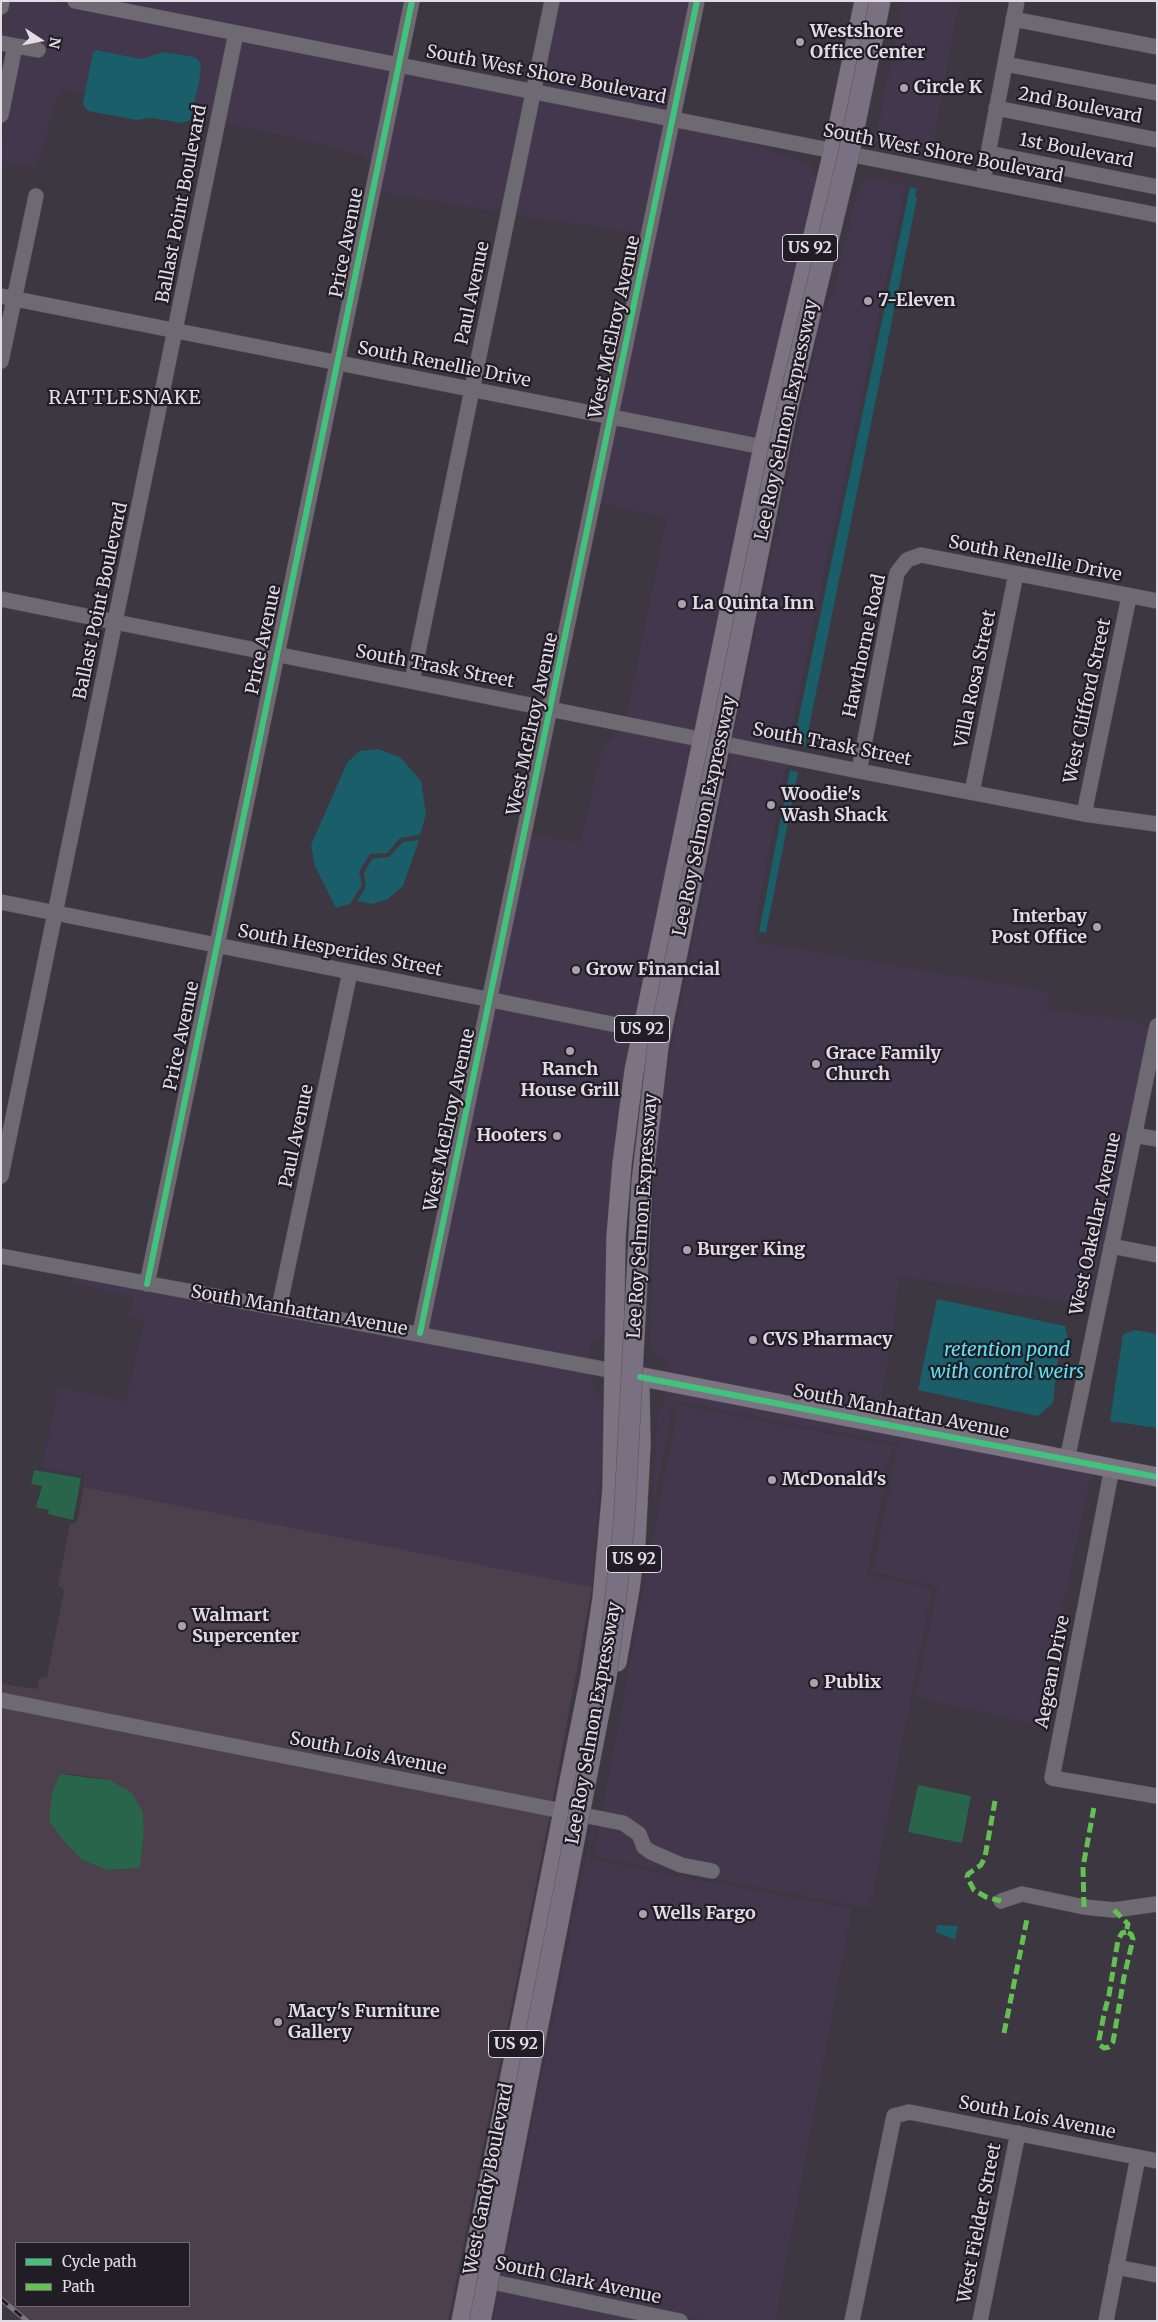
<!DOCTYPE html>
<style>
body{margin:0}
#map{position:relative;width:1158px;height:2322px;overflow:hidden;background:#3c3741;font-family:Merriweather,serif}
canvas{display:block}
.frame{position:absolute;inset:0;border:2px solid #e2dce7;pointer-events:none}
.legend{position:absolute;left:15px;top:2242px;width:175px;height:65px;box-sizing:border-box;background:#211d25;border:1px solid #6e6973;margin:0;padding:6px 9px;list-style:none;font-size:15px;color:#e2dce7}
.legend li{display:flex;align-items:center;gap:10px;height:25px}
.legend b{width:25px;border:1px solid #6e6973}
.north{position:absolute;left:15px;top:15px;width:50px;height:50px;-webkit-text-stroke:4px #211d25;paint-order:stroke;rotate:101deg;font-size:14px;font-weight:700;line-height:20px;text-align:center;color:#e2dce7}
.north::after{content:'';display:block;margin:auto;width:18px;height:22px;background:#e2dce7;clip-path:polygon(50% 0,100% 100%,50% 72%,0 100%)}
</style>
<div id="map">
<canvas width="1158" height="2322"></canvas>
<div class="frame"></div>
<ul class="legend">
<li><b style="height:6px;background:#40c37c"></b>Cycle path</li>
<li><b style="height:6px;background:#63c152"></b>Path</li>
</ul>
<div class="north">N</div>
</div>
<script>
const g = document.querySelector('canvas').getContext('2d');
g.lineJoin = 'round';
function fillPath(path, color) { g.fillStyle = color; g.fill(path, 'evenodd'); }
const toPath = rows => new Path2D(rows.map(r => 'M' + r).join(''));
function trace(path, color, width, dash) { g.strokeStyle = color; g.lineWidth = width; g.lineCap = dash ? 'butt' : 'round'; g.setLineDash(dash || []); g.stroke(path); }
function write(font, color, halo, rows, align = 'center') {
  g.font = font + ' Merriweather,serif'; g.lineWidth = 4.5; g.setLineDash([]); g.textBaseline = 'middle'; g.strokeStyle = halo; g.fillStyle = color; for (const [text, x, y, turn = 0] of rows) {
    g.save(); g.translate(x, y); g.rotate((+turn || 0) * Math.PI / 180); g.textAlign = isNaN(turn) ? turn : align; if (halo) g.strokeText(text, 0, 0); g.fillText(text, 0, 0); g.restore();
  }
}
fillPath(toPath([
 [8,1,48,1,229,37,212,121,191,117,200,71,194,57,163,52,142,59,101,50,93,53,85,94,60,89,36,167,1,161,1,145,20,52,43,56,45,46,1,38],
 [125,1,406,1,394,59,124,6],
 [558,1,691,1,668,114,540,88],
 [903,1,959,1,930,161,884,149,871,135,877,132],
 [241,39,392,69,373,160,322,144,224,123],
 [403,71,526,96,503,212,378,192],
 [538,98,667,124,644,234,514,214],
 [678,126,734,138,809,164,817,176,809,226,758,441,618,414],
 [868,178,906,185,788,744,789,748,797,750,796,752,733,739,820,324,836,282,854,204,860,189],
 [616,424,756,451,697,732,626,718,667,518,600,503],
 [622,728,695,742,635,1024,497,996,531,834,580,843,603,747],
 [731,750,794,762,793,766,788,766,785,769,754,931,757,936,756,942,1050,992,1046,1010,1138,1021,1150,1028,1124,1157,1088,1305,900,1276,882,1399,876,1417,667,1377,667,1362,659,1357,650,1347,655,1173,660,1121,669,1060],
 [495,1006,633,1034,614,1161,606,1275,606,1339,599,1338,589,1345,590,1361,427,1329],
 [73,1275,591,1372,593,1387,602,1397,603,1411,602,1464,592,1587,84,1487,84,1475,42,1467,59,1387,122,1401,126,1400,144,1322,141,1319,130,1316,133,1301,131,1296,71,1283],
 [666,1387,1091,1474,1038,1725,916,1697,937,1588,933,1585,873,1572,897,1447,896,1443,676,1401,673,1404,653,1510,657,1415,664,1406],
 [678,1405,892,1446,867,1575,932,1589,870,1908,594,1856],
 [593,1823,595,1824,589,1857,593,1860,852,1909,775,2321,707,2321,501,2279],
 [499,2289,654,2321,493,2321]
]), '#43374e');
fillPath(toPath([
 [84,1487,592,1587,552,1804,1,1694,1,1684,37,1689,39,1679,47,1677,64,1592,63,1588,58,1586,70,1524,77,1522],
 [1,1705,550,1814,448,2321,38,2321,22,2318,1,2300],
 [60,1774,80,1775,109,1780,143,1812,144,1833,140,1868,107,1870,82,1860],
 [16,2243,189,2243,189,2306,16,2306]
]), '#4c404c');
fillPath(toPath([
 [34,1470,81,1478,73,1520,48,1514,49,1510,36,1507,42,1486,31,1484],
 [60,1774,109,1780,131,1792,143,1812,144,1833,140,1868,107,1870,82,1860,65,1842,49,1821,52,1793],
 [918,1785,971,1796,962,1843,908,1832]
]), '#28654a');
fillPath(toPath([
 [96,50,142,59,163,52,170,53,194,57,198,60,201,64,199,83,190,120,182,123,152,118,136,120,88,111,84,107,83,102,93,53],
 [910,187,917,189,915,196,917,198,805,747,793,745],
 [378,749,400,757,421,781,426,814,420,835,400,838,387,853,370,854,359,872,362,885,350,904,336,908,315,866,311,845,347,763,359,751],
 [790,770,798,772,766,933,759,932],
 [419,840,403,886,388,899,372,904,357,901,366,887,364,873,373,858,389,857,403,842],
 [937,1299,1065,1326,1069,1344,1058,1358,1053,1403,1038,1416,918,1390],
 [1135,1330,1157,1334,1157,1428,1110,1421,1123,1334],
 [937,1925,958,1926,955,1940,936,1932]
]), '#195e68');
const minor = toPath([
 [75,1,1157,215],
 [1,7,2,1],
 [1013,19,1157,47],
 [1,43,38,50],
 [1005,64,1157,93],
 [996,108,1157,140],
 [1,115,15,46],
 [988,153,1157,187],
 [983,180,1017,1],
 [1,296,763,447],
 [1,361,36,196],
 [1,599,859,771,1084,814,1157,824],
 [412,681,552,1],
 [859,771,897,573,907,560,921,555,1157,601],
 [972,792,1016,574],
 [1084,814,1129,597],
 [1,902,642,1030],
 [1134,1135,1157,1139],
 [1,1176,236,33],
 [1111,1246,1157,1255],
 [1,1256,614,1371],
 [147,1284,412,1],
 [279,1308,350,972],
 [420,1333,697,1],
 [1067,1460,1157,1026],
 [1112,1468,1052,1778,1157,1796],
 [1,1700,623,1823,639,1834,644,1847,651,1852,681,1865,712,1871],
 [1001,1901,1022,1894,1084,1907,1114,1910,1157,1904],
 [1116,2267,1157,2275],
 [478,2279,680,2321],
 [852,2321,894,2116,909,2112,1157,2161],
 [980,2321,1018,2133],
 [1106,2321,1138,2157]
]);
const major = toPath([
 [622,1373,1157,1477],
 [617,1662,630,1589,636,1541,641,1445,640,1389],
 [461,2321,590,1677,602,1599,612,1489,616,1237,622,1164,634,1071,763,447,833,151,864,1]
]);
trace(minor, '#59555d', 16);
trace(major, '#59555d', 20);
trace(minor, '#6e6a71', 15);
trace(major, '#7c7482', 19);
const rail = toPath([
 [1,2299,27,2321]
]);
trace(rail, '#78757c', 5);
trace(rail, '#211d25', 3, [9]);
const highwayBridge = toPath([
 [480,2321,606,1676,611,1639,624,1524,642,1183,658,1046,787,410,848,157,880,1]
]);
trace(highwayBridge, '#59555d', 22, []);
trace(highwayBridge, '#797181', 21);
trace(toPath([
 [995,1801,985,1857,981,1865,968,1874,967,1877,974,1890,986,1897,1001,1901],
 [1084,1907,1083,1867,1094,1807],
 [1114,1910,1128,1924,1126,1932,1131,1934,1133,1939,1124,1977,1113,2042,1109,2047,1104,2048,1100,2045,1099,2040,1104,2014,1109,1995,1118,1940,1122,1933,1126,1932],
 [1004,2033,1027,1919]
]), '#63c152', 5, [10, 5]);
trace(toPath([
 [147,1284,412,1],
 [420,1333,697,1],
 [640,1377,1157,1477]
]), '#40c37c', 6);
for (const [x, y, r, color] of [
 [800,42,5,"#a8a2ad"],
 [904,88,5,"#a8a2ad"],
 [868,301,5,"#a8a2ad"],
 [682,604,5,"#a8a2ad"],
 [771,805,5,"#a8a2ad"],
 [1097,927,5,"#a8a2ad"],
 [576,970,5,"#a8a2ad"],
 [570,1051,5,"#a8a2ad"],
 [816,1064,5,"#a8a2ad"],
 [557,1136,5,"#a8a2ad"],
 [687,1250,5,"#a8a2ad"],
 [753,1340,5,"#a8a2ad"],
 [772,1480,5,"#a8a2ad"],
 [182,1626,5,"#a8a2ad"],
 [814,1683,5,"#a8a2ad"],
 [643,1914,5,"#a8a2ad"],
 [278,2022,5,"#a8a2ad"]
]) { const dot = new Path2D(); dot.arc(x, y, r, 0, 2 * Math.PI); g.fillStyle = color; g.fill(dot); trace(dot, '#211d25', 2); }
for (const [x, y, w] of [
 [810,248,55],
 [642,1029,55],
 [634,1559,55],
 [516,2044,55]
]) { const box = new Path2D(); box.roundRect(x - w / 2, y - 13.5, w, 27, 4); g.fillStyle = '#211d25'; g.fill(box); trace(box, '#e2dce7', 1); }
write('bold 16px', '#e2dce7', null, [
 ["US 92",810,248],
 ["US 92",642,1029],
 ["US 92",634,1559],
 ["US 92",516,2044]
]);
write('bold 18px', '#e2dce7', '#211d25', [
 ["Westshore",810,32],
 ["Office Center",810,53],
 ["Circle K",914,88],
 ["7-Eleven",878,301],
 ["La Quinta Inn",692,604],
 ["Woodie's",781,795],
 ["Wash Shack",781,816],
 ["Interbay",1087,917,"right"],
 ["Post Office",1087,938,"right"],
 ["Grow Financial",586,970],
 ["Grace Family",826,1054],
 ["Church",826,1075],
 ["Ranch",570,1070,"center"],
 ["House Grill",570,1091,"center"],
 ["Hooters",547,1136,"right"],
 ["Burger King",697,1250],
 ["CVS Pharmacy",763,1340],
 ["McDonald's",782,1480],
 ["Walmart",192,1616],
 ["Supercenter",192,1637],
 ["Publix",824,1683],
 ["Wells Fargo",653,1914],
 ["Macy's Furniture",288,2012],
 ["Gallery",288,2033]
], 'left');
write('18px', '#e2dce7', '#211d25', [
 ["South West Shore Boulevard",546,75,11],
 ["2nd Boulevard",1080,106,11],
 ["1st Boulevard",1076,151,11],
 ["South West Shore Boulevard",943,154,11],
 ["Ballast Point Boulevard",182,204,-79],
 ["Price Avenue",347,243,-79],
 ["Paul Avenue",473,293,-78],
 ["West McElroy Avenue",615,327,-78],
 ["South Renellie Drive",444,365,11],
 ["Lee Roy Selmon Expressway",787,420,-78],
 ["South Renellie Drive",1035,559,11],
 ["Ballast Point Boulevard",101,601,-78],
 ["Price Avenue",264,640,-78],
 ["Hawthorne Road",865,646,-78],
 ["South Trask Street",435,667,11],
 ["Villa Rosa Street",976,679,-78],
 ["West Clifford Street",1088,701,-78],
 ["West McElroy Avenue",533,724,-78],
 ["South Trask Street",832,745,11],
 ["Lee Roy Selmon Expressway",705,816,-78],
 ["South Hesperides Street",340,951,11],
 ["Price Avenue",182,1036,-78],
 ["West McElroy Avenue",450,1120,-78],
 ["Paul Avenue",297,1136,-78],
 ["Lee Roy Selmon Expressway",643,1216,-86],
 ["West Oakellar Avenue",1096,1224,-78],
 ["South Manhattan Avenue",299,1311,10],
 ["South Manhattan Avenue",901,1412,11],
 ["Aegean Drive",1053,1672,-79],
 ["Lee Roy Selmon Expressway",594,1723,-80],
 ["South Lois Avenue",368,1754,11],
 ["South Lois Avenue",1037,2118,11],
 ["West Gandy Boulevard",489,2179,-79],
 ["West Fielder Street",980,2223,-79],
 ["South Clark Avenue",578,2281,12]
]);
g.letterSpacing = '1px';
write('19px', '#e2dce7', '#211d25', [
 ["RATTLESNAKE",125,399]
]);
g.letterSpacing = '0px';
write('italic 19px', '#5ae1f5', '#211d25', [
 ["retention pond",1007,1351],
 ["with control weirs",1007,1373]
]);
</script>
